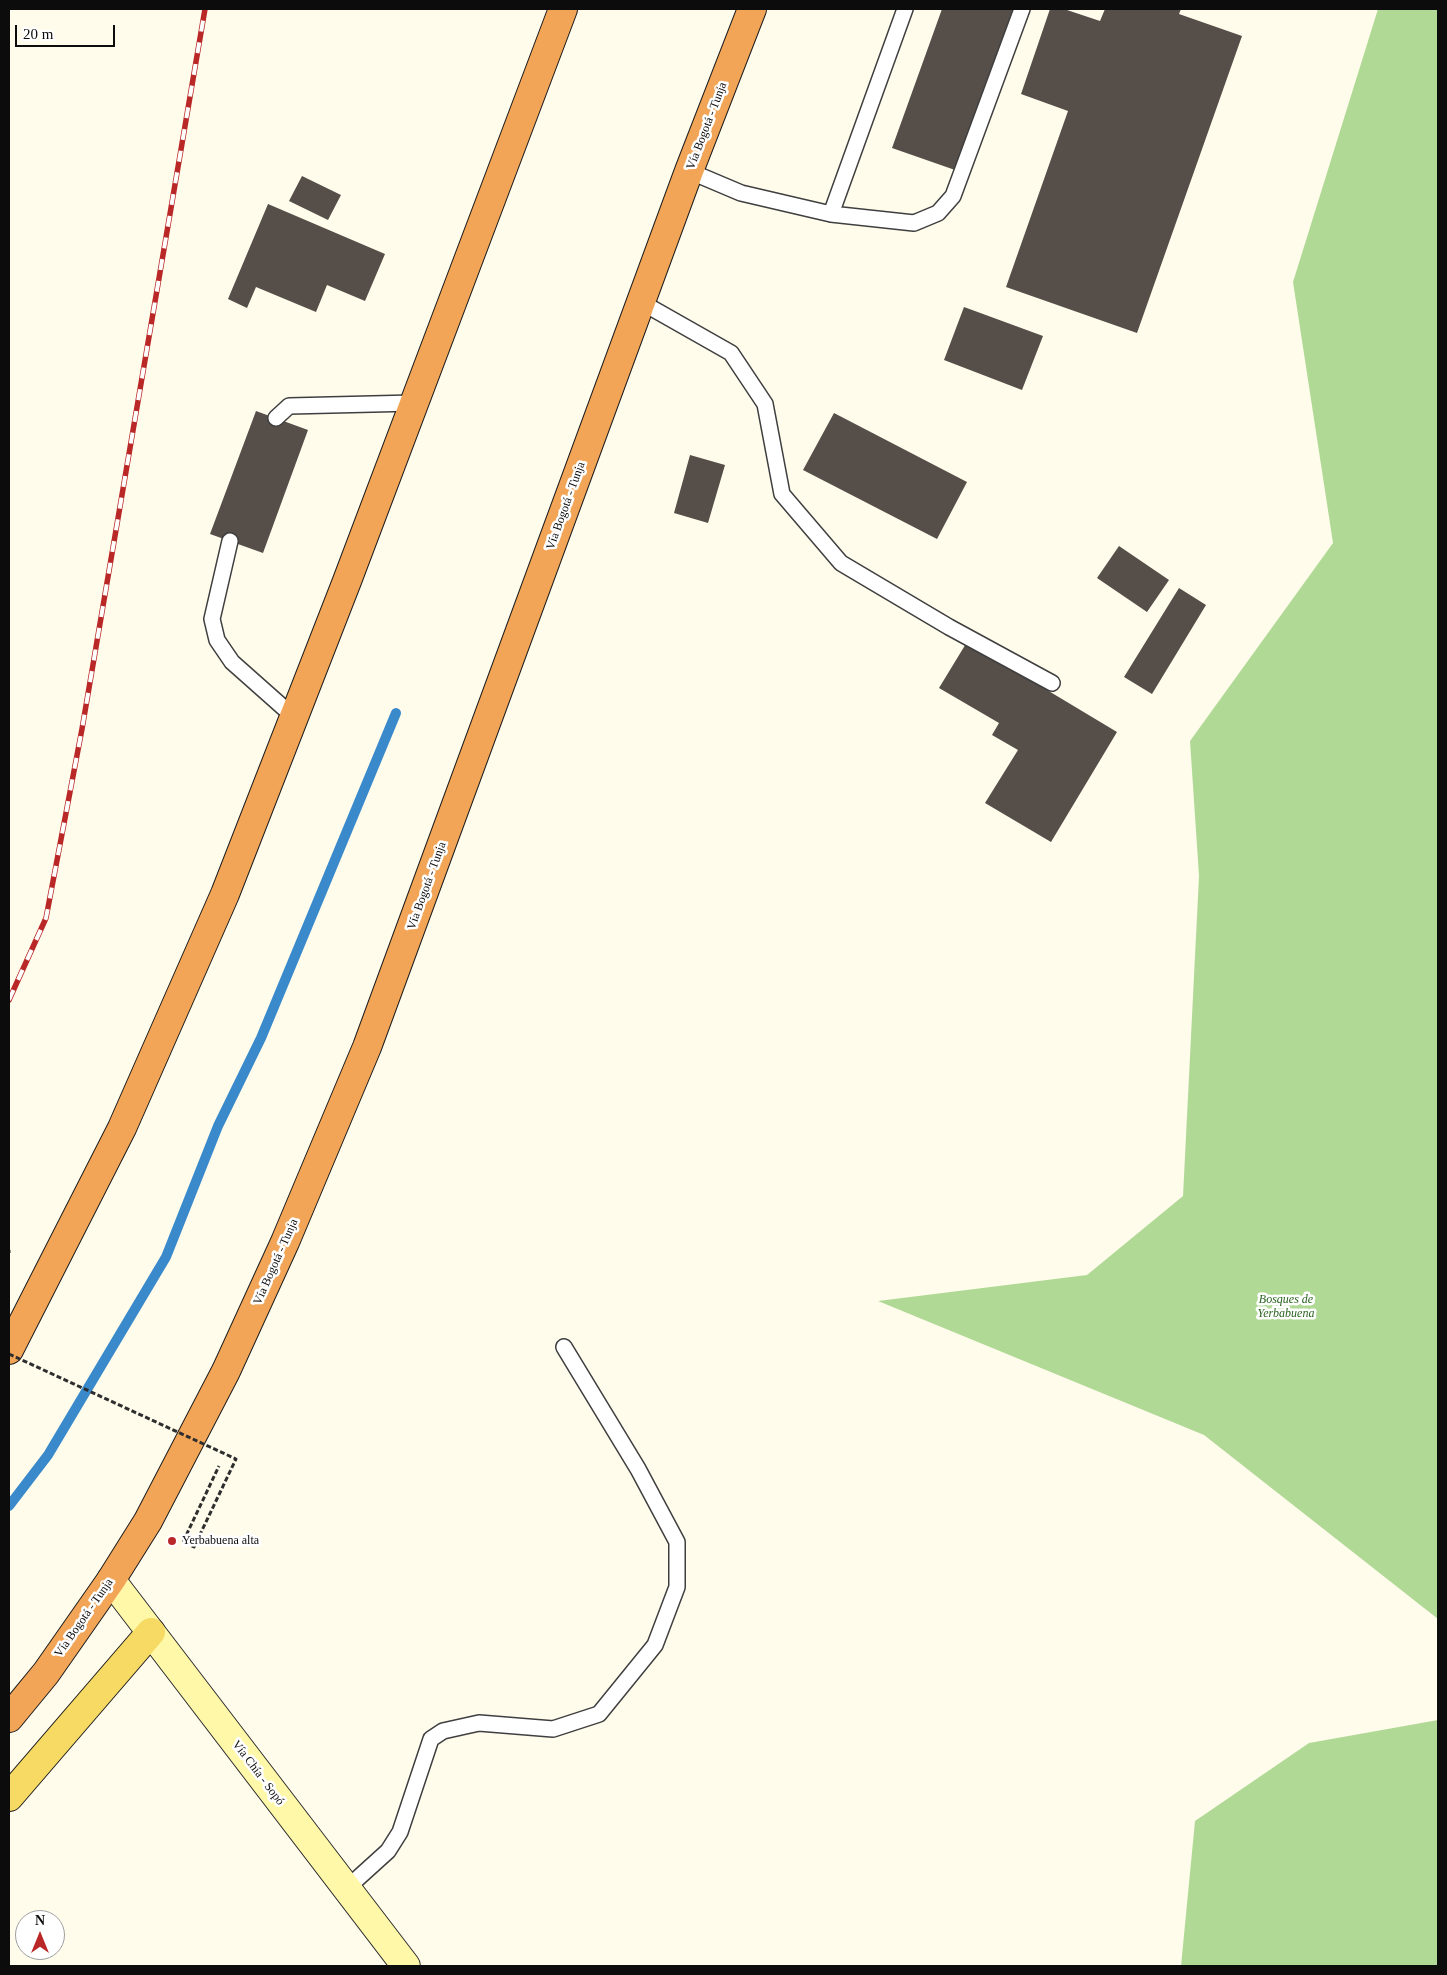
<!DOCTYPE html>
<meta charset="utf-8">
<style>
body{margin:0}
#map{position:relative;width:1447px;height:1975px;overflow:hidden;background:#fffcec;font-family:Georgia,serif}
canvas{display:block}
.frame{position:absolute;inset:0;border:10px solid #0c0c0c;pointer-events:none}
.north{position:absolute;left:15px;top:1910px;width:50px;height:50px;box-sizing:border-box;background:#fff;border:1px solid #9e9e9e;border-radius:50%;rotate:0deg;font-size:14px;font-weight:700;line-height:20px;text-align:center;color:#0c0c0c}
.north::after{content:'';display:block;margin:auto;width:18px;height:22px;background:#ba2727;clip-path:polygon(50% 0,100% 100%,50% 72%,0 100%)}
.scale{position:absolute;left:15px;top:25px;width:100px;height:22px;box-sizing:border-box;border:2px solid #0c0c0c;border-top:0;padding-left:6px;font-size:15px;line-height:18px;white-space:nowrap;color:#0c0c0c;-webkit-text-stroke:4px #fff;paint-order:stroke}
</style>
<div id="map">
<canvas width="1447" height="1975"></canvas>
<div class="frame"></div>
<div class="north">N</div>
<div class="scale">20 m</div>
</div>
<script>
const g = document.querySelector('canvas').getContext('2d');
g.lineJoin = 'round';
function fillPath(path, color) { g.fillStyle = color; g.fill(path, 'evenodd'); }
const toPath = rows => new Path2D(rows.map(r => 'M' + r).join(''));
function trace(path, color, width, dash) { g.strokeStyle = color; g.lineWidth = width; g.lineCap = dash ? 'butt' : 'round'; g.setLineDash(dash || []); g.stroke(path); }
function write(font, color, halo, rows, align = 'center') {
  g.font = font + ' Georgia,serif'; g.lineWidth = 5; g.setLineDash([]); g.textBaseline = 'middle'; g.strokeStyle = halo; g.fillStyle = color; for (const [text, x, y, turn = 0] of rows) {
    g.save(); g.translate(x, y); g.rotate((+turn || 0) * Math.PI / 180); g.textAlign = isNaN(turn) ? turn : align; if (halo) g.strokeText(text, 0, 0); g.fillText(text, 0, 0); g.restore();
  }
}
fillPath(toPath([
 [1378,9,1438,9,1438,1619,1204,1435,878,1301,1087,1275,1183,1196,1199,876,1190,741,1333,543,1293,282],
 [1438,1720,1438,1966,1181,1966,1195,1821,1309,1743]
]), '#b1d996');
trace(toPath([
 [9,1506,48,1455,166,1257,218,1126,261,1038,396,713]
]), '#3a8acb', 10);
fillPath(toPath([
 [942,9,1014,9,955,170,892,148],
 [1050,9,1064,9,1100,21,1105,9,1181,9,1179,14,1242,36,1137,333,1006,287,1068,111,1021,94],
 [302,176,341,195,328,220,289,201],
 [268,204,385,254,365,301,327,285,316,312,256,287,247,308,228,299],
 [964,307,1043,336,1022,390,944,360],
 [256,411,308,430,263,553,210,534],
 [834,413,967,482,937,539,803,470],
 [690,455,725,465,708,523,674,513],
 [1119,546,1169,580,1147,612,1097,578],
 [1179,588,1206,605,1152,694,1124,677],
 [967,642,1117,732,1051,842,985,803,1018,750,992,735,999,723,939,688]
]), '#554e49');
const lane = toPath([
 [689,171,741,193,831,214,914,223,938,213,953,196,1022,9],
 [831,214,905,9],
 [641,302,731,353,765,404,782,494,841,563,949,627,1052,683],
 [276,418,289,406,414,403],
 [230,541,212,619,217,640,232,662,294,717],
 [346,1889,388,1851,400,1832,431,1739,443,1731,479,1723,553,1729,599,1714,655,1645,677,1587,677,1542,638,1469,564,1347]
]);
const secondary = toPath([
 [111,1580,406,1966]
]);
const primary = toPath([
 [9,1797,151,1632]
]);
const highway = toPath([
 [9,1350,122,1128,225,894,347,581,563,9],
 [9,1718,46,1673,111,1580,148,1521,226,1371,285,1242,367,1047,689,171,752,9]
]);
trace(lane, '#3f3f3f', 18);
trace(secondary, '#2e2e2e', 30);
trace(primary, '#1d1d1d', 30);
trace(highway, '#1d1d1d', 30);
trace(toPath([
 [9,1250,9,1253]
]), '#2e2e2e', 3, [5, 2.5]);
trace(lane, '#fff', 15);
trace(secondary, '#fef8a8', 28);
trace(primary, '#f6da64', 28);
trace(highway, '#f2a557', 28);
const rail = toPath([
 [9,1000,46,918,82,729,205,9]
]);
trace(rail, '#ba2727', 5.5);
trace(rail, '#fff', 4, [11]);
trace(toPath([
 [9,1354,236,1459,194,1547,183,1542,219,1466]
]), '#2e2e2e', 3, [5, 2.5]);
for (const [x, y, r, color] of [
 [172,1541,5,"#ba2727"]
]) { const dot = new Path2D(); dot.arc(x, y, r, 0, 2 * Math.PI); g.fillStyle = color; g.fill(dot); trace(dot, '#fff', 2); }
write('12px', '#0c0c0c', '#fff', [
 ["Vía Bogotá - Tunja",707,126,-69],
 ["Vía Bogotá - Tunja",566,506,-70],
 ["Vía Bogotá - Tunja",427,886,-70],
 ["Vía Bogotá - Tunja",276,1262,-66],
 ["Vía Bogotá - Tunja",84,1618,-55],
 ["Vía Chía - Sopó",258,1773,53]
]);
write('italic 12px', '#29631e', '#fff', [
 ["Bosques de",1286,1300],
 ["Yerbabuena",1286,1314]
]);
write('12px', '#0c0c0c', '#fff', [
 ["Yerbabuena alta",182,1541]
], 'left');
</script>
